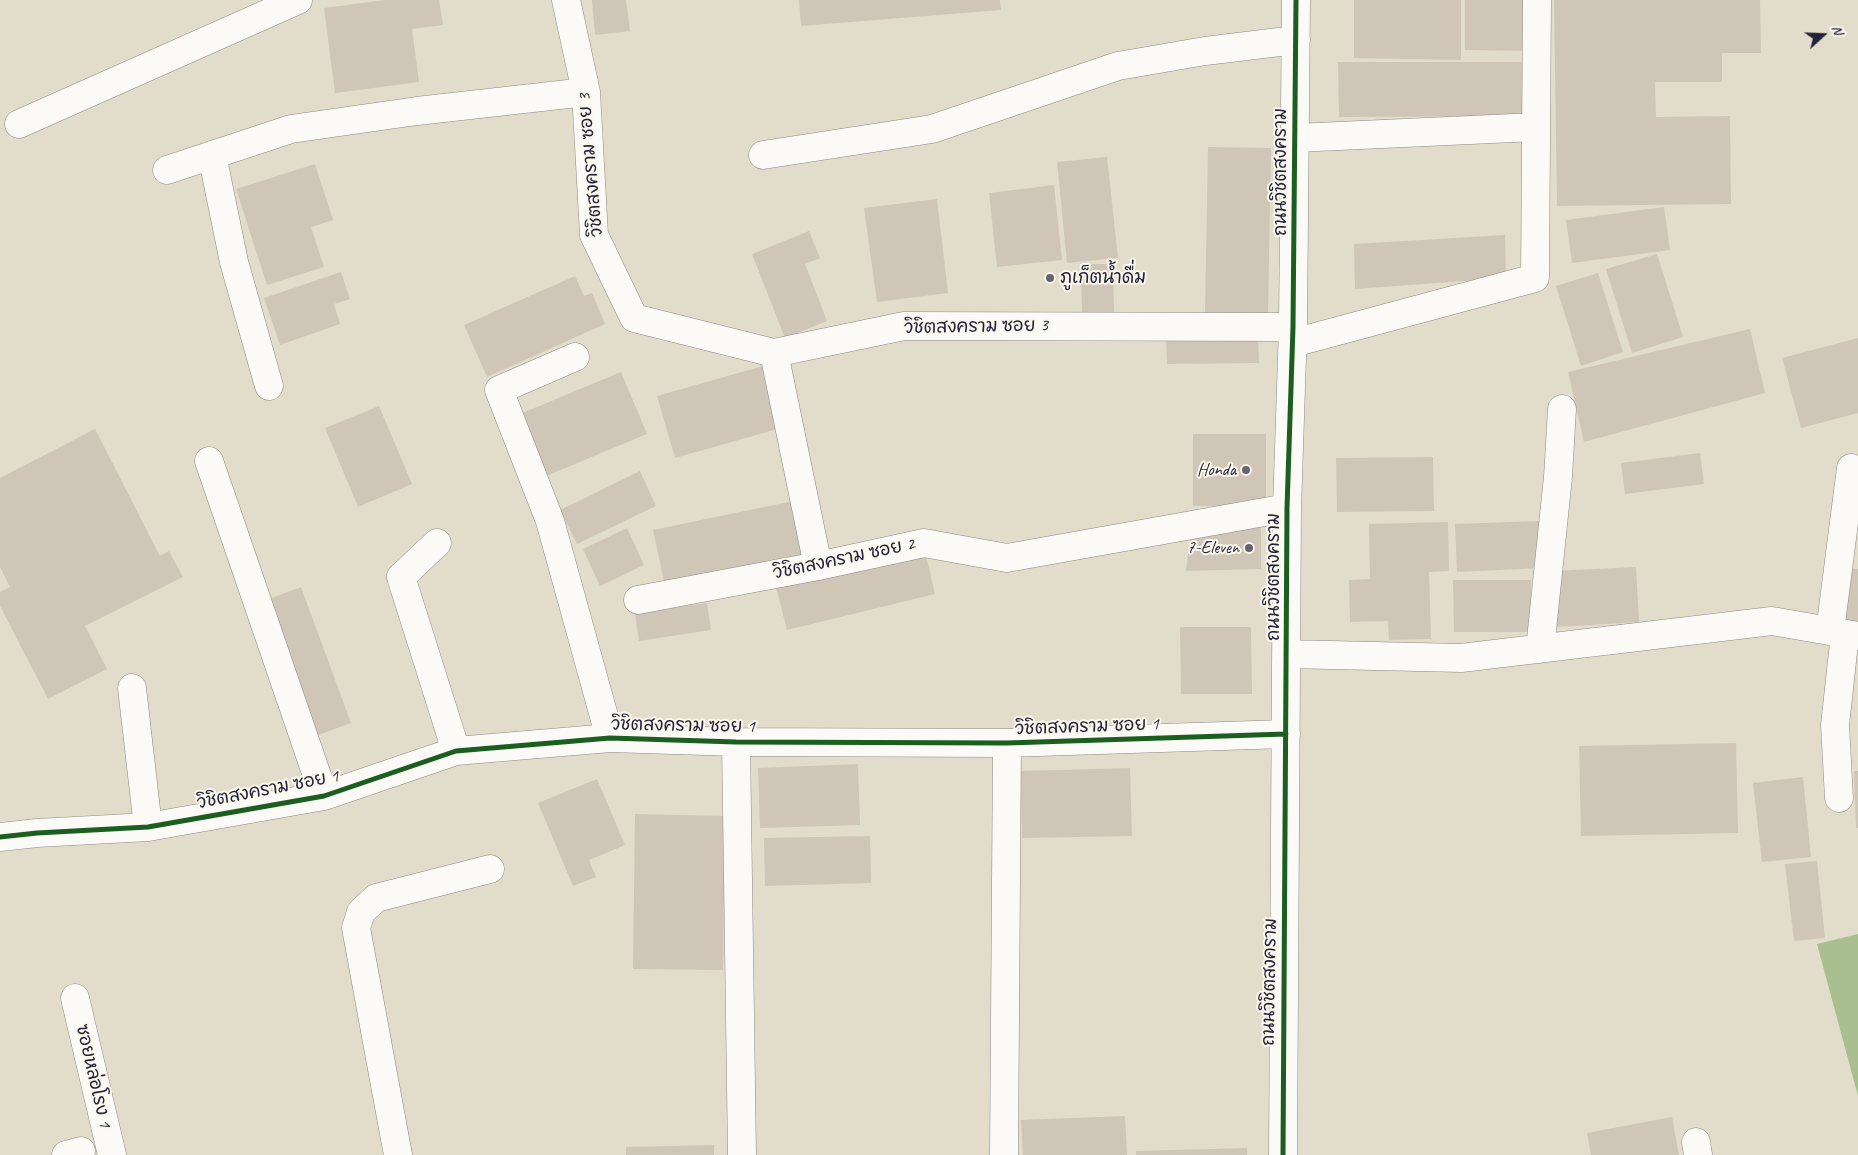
<!DOCTYPE html>
<meta charset="utf-8">
<style>
body{margin:0}
#map{position:relative;width:1858px;height:1155px;overflow:hidden;background:#e2ddcb;font-family:Caveat,sans-serif}
canvas{display:block}
.north{position:absolute;left:1798px;top:10px;width:50px;height:50px;-webkit-text-stroke:4px #fbf7ec;paint-order:stroke;rotate:70deg;font-size:14px;font-weight:700;line-height:20px;text-align:center;color:#22223b}
.north::after{content:'';display:block;margin:auto;width:18px;height:22px;background:#22223b;clip-path:polygon(50% 0,100% 100%,50% 72%,0 100%)}
</style>
<div id="map">
<canvas width="1858" height="1155"></canvas>
<div class="north">N</div>
</div>
<script>
const g = document.querySelector('canvas').getContext('2d');
g.lineJoin = 'round';
function fillPath(path, color) { g.fillStyle = color; g.fill(path, 'evenodd'); }
const toPath = rows => new Path2D(rows.map(r => 'M' + r).join(''));
function trace(path, color, width, dash) { g.strokeStyle = color; g.lineWidth = width; g.lineCap = dash ? 'butt' : 'round'; g.setLineDash(dash || []); g.stroke(path); }
function write(font, color, halo, rows, align = 'center') {
  g.font = font + ' Caveat,"Playpen Sans Thai",sans-serif'; g.lineWidth = 4; g.setLineDash([]); g.textBaseline = 'middle'; g.strokeStyle = halo; g.fillStyle = color; for (const [text, x, y, turn = 0] of rows) {
    g.save(); g.translate(x, y); g.rotate((+turn || 0) * Math.PI / 180); g.textAlign = isNaN(turn) ? turn : align; if (halo) g.strokeText(text, 0, 0); g.fillText(text, 0, 0); g.restore();
  }
}
fillPath(toPath([
 [1858,934,1858,1096,1817,944]
]), '#a9bf90');
fillPath(toPath([
 [385,0,439,0,443,25,412,29,419,82,335,93,324,8],
 [592,0,626,0,630,31,595,35],
 [799,0,1000,0,1001,10,801,26],
 [1354,0,1461,0,1461,60,1354,58],
 [1465,0,1530,0,1529,51,1465,50],
 [1554,0,1760,0,1761,53,1722,53,1722,82,1655,82,1656,117,1730,116,1731,204,1557,206],
 [1338,62,1528,62,1528,116,1339,117],
 [1208,147,1271,148,1268,313,1205,313],
 [1107,157,1118,258,1067,263,1057,162],
 [315,164,333,220,311,227,324,267,267,285,236,189],
 [1054,185,1062,260,997,267,989,193],
 [937,199,948,293,877,302,864,208],
 [1664,207,1670,250,1572,263,1566,220],
 [809,231,820,258,805,264,827,321,785,338,752,254],
 [1505,235,1506,278,1355,289,1354,244],
 [1657,254,1683,337,1632,353,1606,269],
 [1081,264,1113,264,1114,312,1082,312],
 [341,272,350,299,334,304,340,324,280,345,264,298],
 [1598,273,1623,352,1581,366,1556,286],
 [575,276,584,296,592,293,605,324,487,377,464,325],
 [1750,329,1765,393,1584,442,1568,372],
 [1258,332,1259,363,1167,364,1166,333],
 [1858,338,1858,413,1801,428,1782,358],
 [763,366,781,428,675,458,657,396],
 [621,372,647,434,546,476,520,414],
 [379,406,412,484,358,507,325,428],
 [95,429,160,556,169,551,183,577,85,626,107,669,48,699,0,606,0,592,10,587,0,567,0,478],
 [1193,434,1266,434,1266,506,1193,506],
 [1700,453,1704,484,1625,494,1621,463],
 [1433,457,1434,511,1337,512,1336,458],
 [640,471,656,506,577,544,560,510],
 [798,500,810,560,666,590,653,530],
 [1540,521,1542,568,1457,572,1455,524],
 [1448,522,1449,571,1429,572,1431,639,1389,640,1388,621,1350,622,1349,580,1370,579,1369,524],
 [1261,526,1261,569,1186,571,1190,538],
 [627,528,644,565,600,586,583,549],
 [924,547,935,594,787,630,775,583],
 [1636,567,1639,622,1556,627,1553,571],
 [1844,569,1858,569,1858,626,1843,626],
 [1453,580,1531,580,1532,632,1454,632],
 [301,587,351,723,313,737,263,601],
 [707,603,711,630,639,641,635,613],
 [1180,627,1251,627,1252,694,1181,694],
 [1736,743,1738,833,1581,836,1579,746],
 [858,764,860,825,760,828,758,768],
 [1130,768,1132,836,1022,838,1020,771],
 [1854,771,1858,771,1858,828,1856,828],
 [1803,777,1811,857,1762,862,1753,783],
 [597,779,625,845,589,860,596,877,573,886,538,803],
 [635,814,725,816,723,970,633,969],
 [870,836,871,883,765,886,764,838],
 [1817,861,1825,938,1794,941,1785,864],
 [1125,1116,1127,1155,1023,1155,1021,1120],
 [1672,1117,1679,1155,1591,1155,1587,1133],
 [714,1145,714,1155,626,1155,626,1147],
 [1247,1148,1247,1155,1136,1155,1136,1151]
]), '#cfc6b7');
const minor = toPath([
 [566,0,586,92,594,235,634,318,774,353,904,326,1293,327],
 [19,124,298,0],
 [1295,138,1536,127],
 [212,155,234,262,269,386],
 [763,155,932,129,1118,66,1205,51,1296,40],
 [167,170,291,129,417,111,586,92],
 [1293,343,1535,278,1537,0],
 [774,353,818,566],
 [575,357,499,390,550,521,610,738],
 [209,461,324,796],
 [437,543,401,577,456,751],
 [638,600,818,566,924,543,1007,558,1287,508],
 [1830,631,1851,468],
 [1540,649,1558,477,1562,409],
 [1287,654,1461,658,1772,621,1858,636],
 [132,688,148,827],
 [736,742,742,1155],
 [1839,798,1835,725,1845,634],
 [0,837,37,833,148,827,324,796,456,751,610,738,736,742,1007,743,1286,734],
 [75,998,112,1155],
 [1696,1142,1698,1155],
 [66,1155,81,1151],
 [398,1155,356,928,361,912,376,898,490,869],
 [1004,1155,1007,743],
 [1283,1155,1287,508,1293,327,1296,0]
]);
trace(minor, '#8c8984', 29);
trace(minor, '#fbfaf7', 28);
trace(toPath([
 [0,837,37,833,148,827,324,796,456,751,610,738,736,742,1007,743,1286,734],
 [1283,1155,1287,508,1293,327,1296,0]
]), '#1b5e20', 5);
for (const [x, y, r, color] of [
 [1050,278,5,"#65636d"],
 [1246,470,5,"#65636d"],
 [1249,548,5,"#65636d"]
]) { const dot = new Path2D(); dot.arc(x, y, r, 0, 2 * Math.PI); g.fillStyle = color; g.fill(dot); trace(dot, '#fbf7ec', 2); }
write('18px', '#22223b', '#fbf7ec', [
 ["วิชิตสงคราม ซอย 3",591,165,-95],
 ["ถนนวิชิตสงคราม",1281,172,-90],
 ["วิชิตสงคราม ซอย 3",976,327,-1],
 ["วิชิตสงคราม ซอย 2",844,559,-12],
 ["ถนนวิชิตสงคราม",1274,577,-90],
 ["วิชิตสงคราม ซอย 1",683,726,1],
 ["วิชิตสงคราม ซอย 1",1087,727,-2],
 ["วิชิตสงคราม ซอย 1",268,790,-11],
 ["ถนนวิชิตสงคราม",1270,982,-89],
 ["ซอยหล่อโรง 1",93,1076,77]
]);
write('18px', '#22223b', '#fbf7ec', [
 ["ภูเก็ตน้ำดื่ม",1060,278,"left"],
 ["Honda",1236,470],
 ["7-Eleven",1239,548]
], 'right');
</script>
